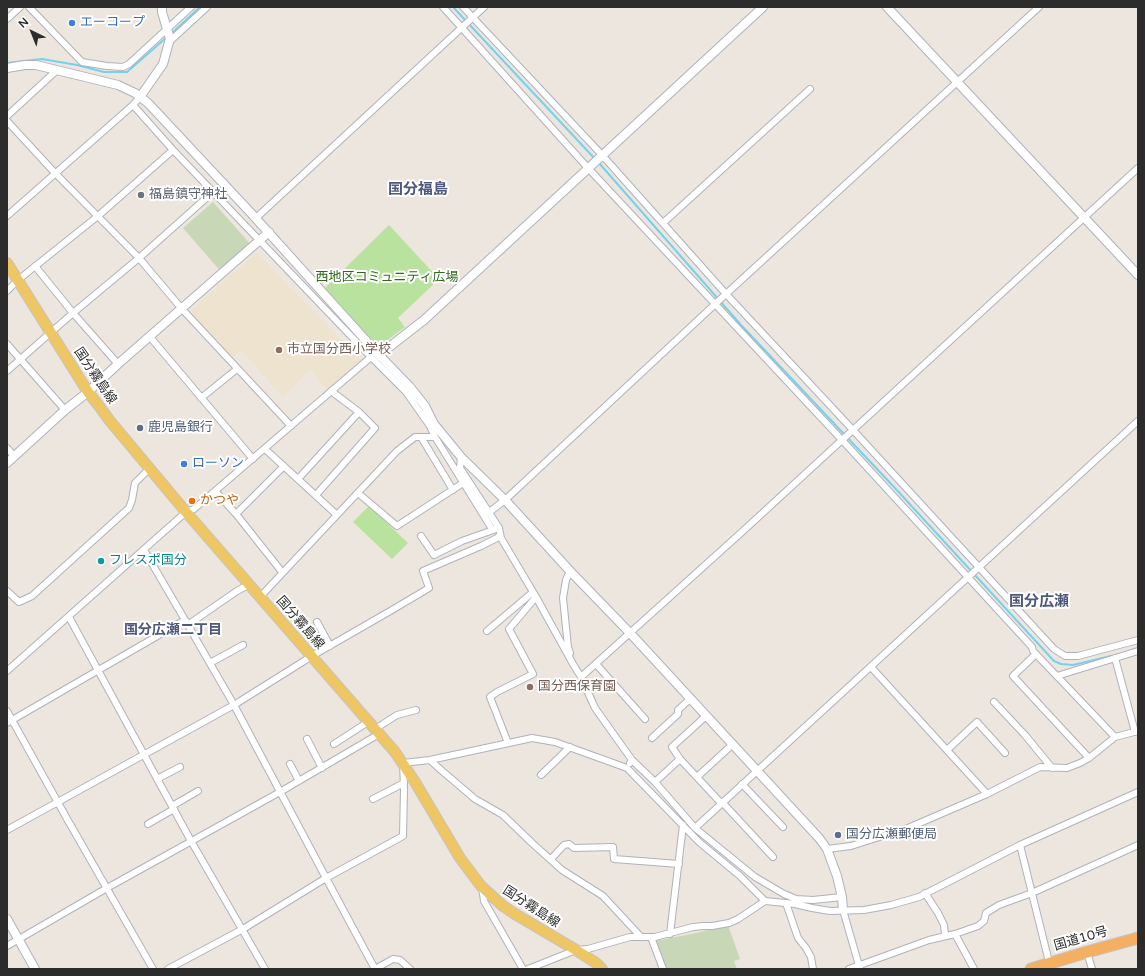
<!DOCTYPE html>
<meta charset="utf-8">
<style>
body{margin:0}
#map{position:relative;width:1145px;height:976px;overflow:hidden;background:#ede6df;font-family:"Varela Round",sans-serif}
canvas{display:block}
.frame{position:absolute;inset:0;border:8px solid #2c2c2c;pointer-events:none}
.north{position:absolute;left:12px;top:12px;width:40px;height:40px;-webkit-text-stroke:3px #fff;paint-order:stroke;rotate:317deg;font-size:11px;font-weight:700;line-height:16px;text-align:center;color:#2c2c2c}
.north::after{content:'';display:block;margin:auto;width:14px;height:18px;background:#2c2c2c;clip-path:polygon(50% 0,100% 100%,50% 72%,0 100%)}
</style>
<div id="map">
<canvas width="1145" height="976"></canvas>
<div class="frame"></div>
<div class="north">N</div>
</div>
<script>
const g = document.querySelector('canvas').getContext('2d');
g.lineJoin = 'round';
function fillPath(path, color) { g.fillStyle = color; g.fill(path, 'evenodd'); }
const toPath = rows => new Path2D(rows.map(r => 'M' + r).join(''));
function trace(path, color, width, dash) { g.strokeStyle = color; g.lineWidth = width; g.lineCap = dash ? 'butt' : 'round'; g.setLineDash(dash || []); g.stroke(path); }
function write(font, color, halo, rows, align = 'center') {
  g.font = font + ' "Varela Round","Noto Sans JP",sans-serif'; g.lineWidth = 4; g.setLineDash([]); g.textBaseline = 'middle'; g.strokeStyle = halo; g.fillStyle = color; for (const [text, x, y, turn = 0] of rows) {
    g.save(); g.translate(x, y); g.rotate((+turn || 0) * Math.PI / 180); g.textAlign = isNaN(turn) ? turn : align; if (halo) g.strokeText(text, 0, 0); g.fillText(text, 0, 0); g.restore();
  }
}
fillPath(toPath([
 [257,253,361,361,328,391,311,369,283,397,241,350,230,359,189,311]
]), '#eee3cf');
fillPath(toPath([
 [389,225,439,279,398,318,405,327,378,347,325,288],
 [369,506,408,543,392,559,353,522]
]), '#b8e29d');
fillPath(toPath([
 [213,202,253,247,223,274,183,228],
 [728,925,740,959,734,961,737,969,666,969,654,941,692,934]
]), '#c8d7b6');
trace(toPath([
 [453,7,596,160],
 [171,34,200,7],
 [7,63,42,59,77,65,104,72,127,72,167,37],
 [599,163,741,325,894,487,1054,661,1061,664,1073,665,1111,656]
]), '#75d2ec', 2);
const minor = toPath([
 [29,7,82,62,107,66,123,67,129,64,191,7],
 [443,7,588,168,842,440,1032,647,1033,651,1115,737],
 [463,7,602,155,726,294,853,430,1054,649,1065,656,1078,656,1138,640],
 [7,19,20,7],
 [169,42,207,7],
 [133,105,173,150,371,357,406,392,430,426,435,437,415,437,397,451,260,597],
 [7,116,56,71],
 [7,121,55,173,139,258,182,309,291,426],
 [7,216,133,105,140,97],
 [256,218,484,7],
 [663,223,810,89],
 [35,266,73,313,118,364],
 [7,291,18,280,98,216,173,150],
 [150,337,253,459],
 [7,344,65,410],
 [7,371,73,313,139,258,213,192],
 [201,398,237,369],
 [421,437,453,490],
 [435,437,492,529],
 [7,448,14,456],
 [265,449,337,515],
 [461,457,460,468,499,528,501,538,536,597,573,664,581,677,595,708,632,760,630,763],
 [298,479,359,412],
 [215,491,236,514,282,572],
 [358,493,397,526,463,483],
 [316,495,375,428,359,412,331,391],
 [488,513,505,500,726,294,1039,7],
 [236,514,284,466],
 [421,536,434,555,462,541,496,529],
 [144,550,185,620,234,705,326,878,375,969],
 [570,571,566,580,563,598,568,647,570,653],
 [7,591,19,602,32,596,129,508,132,500,135,483,149,469],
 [69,617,191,841,265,969],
 [186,621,189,624,237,591,250,584],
 [317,622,330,646],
 [487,631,533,592],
 [1036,654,1013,676,1089,758],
 [1115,658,1135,732],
 [210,663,243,645],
 [596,664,645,719],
 [7,671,186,512,194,509,215,491,371,357],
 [1057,676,1138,651],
 [581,677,743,531,1138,168],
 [994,702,1025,735,1052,768],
 [7,711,66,817,153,969],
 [7,723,185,620],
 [375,729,397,715,416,710],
 [652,738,678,714,678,710,690,699],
 [307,739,322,768],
 [508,743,490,697,497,692,533,674,509,629,536,597],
 [334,744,368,722],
 [947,750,977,722,1005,753],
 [680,759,672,747,706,716],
 [430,760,441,770,475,799,503,815,532,843,562,870,603,896,641,937],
 [632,760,655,782,695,828,1138,421],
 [290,764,299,781],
 [541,775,570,747],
 [697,777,733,744],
 [157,779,180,767],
 [655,782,680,759,721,803],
 [742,784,783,827],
 [987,794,1040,767,1067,768,1080,763,1089,758,1115,737,1138,731],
 [373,799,404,783],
 [722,802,773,857],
 [172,806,198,791],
 [148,824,174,809],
 [695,828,755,877,784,894,796,899,813,900,842,897],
 [7,830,234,705,312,656,392,610,429,588,423,571,481,546,497,538,500,535],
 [1020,845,1049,962],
 [827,849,851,846,908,828,987,794,871,667],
 [551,859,564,845,569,844,574,848,613,847,614,859,679,864],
 [482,887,484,901,523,969],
 [925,893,938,913,944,925,945,935],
 [786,903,798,938,806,948,811,957,813,969],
 [843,910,860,969],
 [670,934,683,825],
 [955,934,974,969],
 [651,937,663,969],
 [7,946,107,888,280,792,379,734],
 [1087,952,1092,969],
 [168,969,243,929,326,878,403,836,404,789,403,763,430,760,532,738,555,742,627,768,699,842,740,876,765,901],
 [375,969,393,959,400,960,410,969],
 [528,969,576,950,588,949,630,937,655,937,693,927,703,926,712,926,729,923,738,919,765,901,795,904,812,908,830,911,864,910,891,905,919,897,1020,845,1138,792],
 [849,969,929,940,955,934,978,926,984,921,986,913,999,905,1032,893,1138,845]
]);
const tertiary = toPath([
 [887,7,1138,275],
 [7,68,25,65,36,65,118,85,135,93,148,103,250,212,379,355,410,387,425,406,434,424,461,457,505,500,570,571,630,633,819,838,827,849,837,876,842,897,843,910],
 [140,97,163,64,169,42,170,39,167,29,162,12,162,7],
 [371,357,379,355,424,320,763,7],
 [7,463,65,410,88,392,118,364,269,232],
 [7,919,35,969]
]);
const primary = toPath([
 [7,263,88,392,99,406,110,421,186,512,395,752,415,782,460,858,481,886,503,906,515,914,576,950,596,963,602,969]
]);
const trunk = toPath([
 [1031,969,1087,952,1138,938]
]);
trace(minor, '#afb2bc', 8);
trace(tertiary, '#afb2bc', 10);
trace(primary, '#c4c4c4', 12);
trace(trunk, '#c4c4c4', 13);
trace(minor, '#fff', 6);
trace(tertiary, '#fff', 8);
trace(primary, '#eec764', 10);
trace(trunk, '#f4b060', 11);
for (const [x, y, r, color] of [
 [72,23,4,"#3f7fe0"],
 [141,195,4,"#6b7280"],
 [279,350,4,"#8d6e63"],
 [140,428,4,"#5c6f8a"],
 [184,464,4,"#3f7fe0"],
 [192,501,4,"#e8710a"],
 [101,561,4,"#0f9aa8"],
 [530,687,4,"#8d6e63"],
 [838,835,4,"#5c6f8a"]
]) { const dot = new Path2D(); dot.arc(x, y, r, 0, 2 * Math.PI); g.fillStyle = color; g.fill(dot); trace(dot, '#fff', 1.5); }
write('13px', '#366cbe', '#fff', [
 ["エーコープ",80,23],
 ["ローソン",192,464]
], 'left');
write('13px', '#5b616d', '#fff', [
 ["福島鎮守神社",149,195]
], 'left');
write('13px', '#30691d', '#fff', [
 ["西地区コミュニティ広場",387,278]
]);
write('13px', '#785e54', '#fff', [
 ["市立国分西小学校",287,350],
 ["国分西保育園",538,687]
], 'left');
write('13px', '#2c2c2c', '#fff', [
 ["国分霧島線",95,376,56],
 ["国分霧島線",300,623,49],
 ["国分霧島線",531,907,33],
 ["国道10号",1081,939,-16]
]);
write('13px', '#4e5e75', '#fff', [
 ["鹿児島銀行",148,428],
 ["国分広瀬郵便局",846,835]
], 'left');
write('13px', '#c56008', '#fff', [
 ["かつや",200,501]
], 'left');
write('13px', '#0d838f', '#fff', [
 ["フレスポ国分",109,561]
], 'left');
write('bold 14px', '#4d587c', '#fff', [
 ["国分広瀬二丁目",173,630]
]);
write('bold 15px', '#4d587c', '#fff', [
 ["国分福島",418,190],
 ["国分広瀬",1039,602]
]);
</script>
